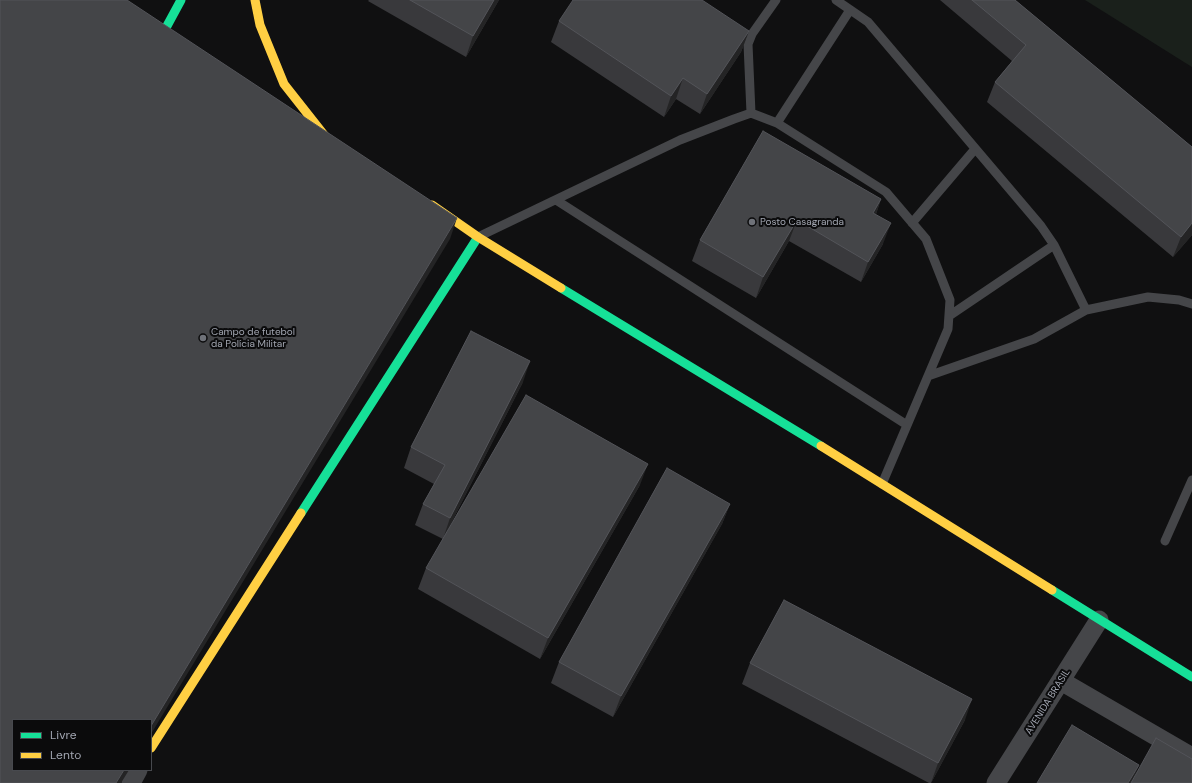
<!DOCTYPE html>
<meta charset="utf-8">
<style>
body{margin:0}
#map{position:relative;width:1192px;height:783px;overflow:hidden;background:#101011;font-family:"DM Sans",sans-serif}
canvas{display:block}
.legend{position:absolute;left:12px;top:719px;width:140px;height:52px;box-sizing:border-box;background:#0b0b0c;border:1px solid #47494e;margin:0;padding:5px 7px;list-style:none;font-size:12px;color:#a2a6b1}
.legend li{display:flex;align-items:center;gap:8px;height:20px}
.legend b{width:20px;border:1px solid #47494e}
</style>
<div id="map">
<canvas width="1192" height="783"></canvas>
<ul class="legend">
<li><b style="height:5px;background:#16e098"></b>Livre</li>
<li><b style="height:5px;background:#ffcf43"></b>Lento</li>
</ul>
</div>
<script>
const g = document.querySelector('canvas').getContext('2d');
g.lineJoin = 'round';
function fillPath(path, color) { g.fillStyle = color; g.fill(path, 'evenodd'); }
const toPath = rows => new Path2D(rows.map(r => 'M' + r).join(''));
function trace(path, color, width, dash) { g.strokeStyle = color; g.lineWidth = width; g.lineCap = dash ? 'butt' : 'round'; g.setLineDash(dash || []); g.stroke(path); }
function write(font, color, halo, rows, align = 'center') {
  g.font = font + ' "DM Sans",sans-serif'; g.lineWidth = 4; g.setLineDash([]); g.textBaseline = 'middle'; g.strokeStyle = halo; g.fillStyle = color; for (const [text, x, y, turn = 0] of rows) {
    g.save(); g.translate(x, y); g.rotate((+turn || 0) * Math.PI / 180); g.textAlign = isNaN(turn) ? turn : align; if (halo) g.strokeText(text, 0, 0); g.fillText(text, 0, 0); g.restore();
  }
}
fillPath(toPath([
 [1085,0,1192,0,1192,67]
]), '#1a201b');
trace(toPath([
 [836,0,868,22,1041,226,1054,245,949,316],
 [751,113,748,44,752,34,776,0],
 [777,123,850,10],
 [556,200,907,425],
 [912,223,975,149],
 [480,236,680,140,734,119,751,113,777,123,886,192,926,239,950,300,948,329,882,484],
 [1054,245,1086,310],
 [928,376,1034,339,1086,310,1148,297,1179,300,1192,304],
 [1165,541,1192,480]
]), '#454649', 9);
trace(toPath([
 [1061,681,1192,757],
 [131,783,138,770],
 [996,783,1099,620]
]), '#454649', 19);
trace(toPath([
 [161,37,181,0],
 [561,288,821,446],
 [301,513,478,237],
 [1052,590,1192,677]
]), '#16e098', 9);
trace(toPath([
 [255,0,260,25,284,84,325,136],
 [432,205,478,237,561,288],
 [821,446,1052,590],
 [151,748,301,513]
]), '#ffcf43', 9);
fillPath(toPath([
 [369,0,499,0,466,57,368,1],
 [940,0,1015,0,1192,147,1192,235,1173,257,987,102,995,82,1012,61],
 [559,21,749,31,741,52,700,114,676,99,664,117,551,42],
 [881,199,876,214,883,244,861,282,789,241,756,298,692,261,700,240],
 [523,382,443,539,415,525,423,504,434,484,404,468,411,447],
 [640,485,540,659,418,589,426,568],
 [730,504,722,524,613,717,551,683,559,662],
 [750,663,965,720,931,783,929,783,742,684]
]), '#39393c');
fillPath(toPath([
 [494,0,499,0,466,57,473,36],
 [749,31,741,52,700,114,707,94],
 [683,78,676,99,664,117,671,96],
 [881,199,874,220,873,213],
 [457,218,450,239,151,734,151,726],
 [797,220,789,241,756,298,763,277],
 [891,223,883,244,861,282,868,262],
 [1192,223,1192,235,1173,257,1181,237],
 [530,361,523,382,443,539,450,518],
 [648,464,640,485,540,659,548,638],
 [730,504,722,524,613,717,621,696],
 [972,699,965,720,931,783,938,763],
 [1139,765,1132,783,1128,783],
 [124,770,129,770,121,783,116,783]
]), '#242425');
const building = toPath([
 [0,0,127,0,457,218,151,726,151,720,13,720,13,770,124,770,116,783,0,783,0,0],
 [410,0,494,0,473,36,410,0],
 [573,0,702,0,749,31,707,94,683,78,671,96,559,21,573,0],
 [972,0,1015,0,1192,147,1192,223,1181,237,995,82,1026,45,972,0],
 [763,131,881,199,873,213,891,223,868,262,797,220,763,277,700,240,763,131],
 [471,331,530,361,450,518,423,504,445,465,411,447,471,331],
 [526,395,648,464,548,638,426,568,526,395],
 [667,468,730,504,621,696,559,662,667,468],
 [784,600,972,699,938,763,750,663,784,600],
 [1072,725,1139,765,1128,783,1037,783,1072,725],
 [1156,738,1192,759,1192,783,1131,783,1156,738]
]);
fillPath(building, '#444548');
trace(building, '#535459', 1);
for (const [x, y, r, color] of [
 [752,222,4,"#6f7279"],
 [203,338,4,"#6f7279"]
]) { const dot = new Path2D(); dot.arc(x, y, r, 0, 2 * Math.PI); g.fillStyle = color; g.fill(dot); trace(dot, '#0b0b0c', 1.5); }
write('10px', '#a2a6b1', '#0b0b0c', [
 ["Posto Casagranda",760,222],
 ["Campo de futebol",211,332],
 ["da Polícia Militar",211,344]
], 'left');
write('10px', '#a2a6b1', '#0b0b0c', [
 ["AVENIDA BRASIL",1048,702,-58]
]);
</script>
